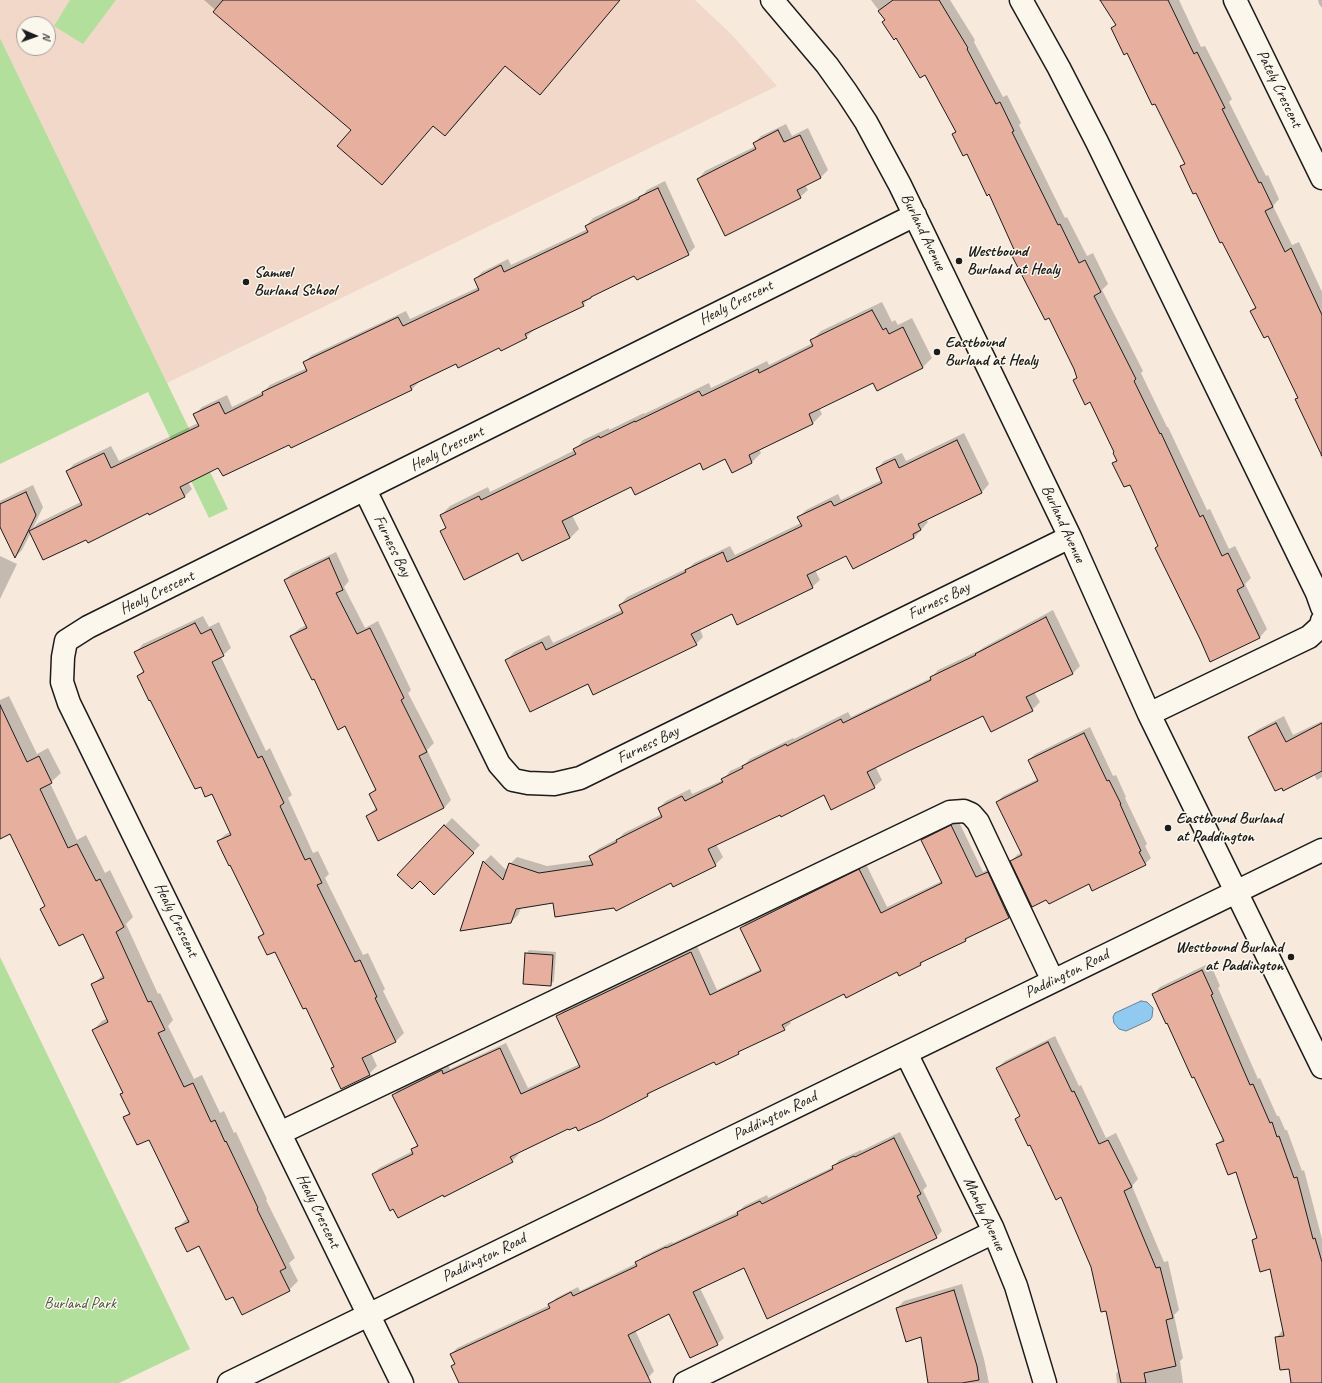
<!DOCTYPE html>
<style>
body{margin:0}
#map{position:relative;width:1322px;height:1383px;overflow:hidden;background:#f7e9dc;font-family:Caveat,sans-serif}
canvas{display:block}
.north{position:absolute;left:16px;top:16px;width:40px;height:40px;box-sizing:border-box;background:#fbf7ec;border:1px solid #a29f99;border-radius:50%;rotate:92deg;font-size:11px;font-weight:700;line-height:16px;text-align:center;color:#1c1c1c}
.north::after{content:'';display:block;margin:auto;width:14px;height:18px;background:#1c1c1c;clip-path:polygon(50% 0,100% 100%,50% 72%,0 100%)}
</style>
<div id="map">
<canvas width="1322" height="1383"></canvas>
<div class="north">N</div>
</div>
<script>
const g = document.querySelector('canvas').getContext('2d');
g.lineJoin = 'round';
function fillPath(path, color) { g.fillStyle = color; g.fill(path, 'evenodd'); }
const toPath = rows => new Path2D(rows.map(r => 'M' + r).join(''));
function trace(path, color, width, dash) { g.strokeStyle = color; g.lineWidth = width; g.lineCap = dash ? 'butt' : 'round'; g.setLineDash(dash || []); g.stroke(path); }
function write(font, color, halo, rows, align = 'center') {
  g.font = font + ' Caveat,sans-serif'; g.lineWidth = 3; g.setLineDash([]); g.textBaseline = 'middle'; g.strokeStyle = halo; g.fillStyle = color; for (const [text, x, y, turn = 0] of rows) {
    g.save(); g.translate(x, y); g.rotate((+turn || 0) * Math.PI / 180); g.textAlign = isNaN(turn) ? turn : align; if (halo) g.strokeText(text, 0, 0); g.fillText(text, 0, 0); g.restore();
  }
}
fillPath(toPath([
 [0,0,695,0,732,35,777,86,167,383,0,38],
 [24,24,48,24,48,48,24,48]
]), '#f2d8c9');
fillPath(toPath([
 [70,0,116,0,83,44,54,26],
 [0,38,228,509,209,518,148,392,0,464],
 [0,957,190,1349,119,1383,0,1383]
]), '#b3df9c');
const water = toPath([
 [1141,1001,1147,1002,1153,1008,1152,1017,1150,1020,1126,1031,1119,1029,1114,1023,1113,1017,1115,1013,1141,1001]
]);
fillPath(water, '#91caf0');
trace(water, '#62849b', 1);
fillPath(toPath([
 [204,0,620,0,550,82,506,65,456,124,445,135,433,125,382,184,352,130],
 [871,0,950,0,975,40,974,42,1003,97,1007,95,1021,123,1019,125,1065,218,1067,217,1087,256,1093,253,1108,284,1102,290,1143,371,1141,373,1167,427,1168,427,1207,510,1210,509,1229,549,1235,546,1251,578,1245,584,1267,629,1260,637,1210,661,1156,548,1159,545,1130,483,1114,464,1117,460,1115,452,1049,317,1013,256,1017,252,990,193,967,153,953,134,957,130,926,73],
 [1101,0,1179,0,1201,47,1205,46,1232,99,1229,102,1266,176,1268,175,1279,199,1273,206,1292,245,1299,242,1322,292,1322,459,1320,455,1322,453,1299,397,1269,335,1251,311,1256,306,1196,192,1181,167,1185,163,1156,103,1128,52,1112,28,1116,24],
 [1318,0,1322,0,1322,8,1319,4],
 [786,124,792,136,808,128,828,170,821,177,805,185,808,190,800,197,698,179,705,171,756,146,754,143,761,136],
 [665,181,695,247,688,254,634,274,590,297,583,305,534,330,526,337,456,362,419,382,412,389,292,447,290,443,219,466,188,482,192,489,184,497,87,538,31,532,22,550,15,557,0,524,0,501,33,485,43,507,33,528,38,523,81,502,67,471,74,464,111,446,119,461,198,423,194,415,202,407,227,395,232,407,263,392,270,385,307,368,304,362,312,355,406,311,410,319,479,287,475,279,482,272,508,259,511,265,588,229,586,226,593,218,644,194,647,190],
 [882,302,892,322,895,320,898,325,912,318,932,358,923,367,873,382,819,408,822,414,813,423,759,449,761,453,752,462,732,472,726,458,700,462,631,486,572,515,579,529,570,538,518,551,442,532,447,526,441,515,450,506,488,487,490,492,575,450,583,440,609,428,609,430,644,413,644,414,709,383,711,388,767,361,769,365,813,343,812,340,821,331],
 [964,433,989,484,982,492,926,519,928,522,914,538,847,554,815,570,820,580,812,587,732,613,700,629,703,637,696,644,588,683,507,660,514,652,549,635,553,643,622,610,620,605,627,597,690,567,694,563,730,546,735,555,801,523,799,517,806,510,838,494,841,500,882,480,877,469,884,461,902,453,906,461],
 [336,552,349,581,344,587,365,628,378,621,411,690,408,693,434,743,427,750,451,800,444,808,367,816,377,807,370,794,376,788,345,725,315,677,291,636,299,629,306,625,285,580,292,573],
 [0,556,17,564,0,599],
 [1053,610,1080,666,1073,673,1034,692,1040,702,1032,710,983,714,875,766,882,780,874,787,825,794,781,813,716,844,723,857,715,865,671,882,615,907,554,902,521,908,518,915,511,922,484,862,491,855,507,871,510,864,517,857,547,866,592,860,590,856,598,849,619,838,624,833,662,814,659,808,666,801,690,789,692,794,723,780,730,771,745,764,750,759,793,738,794,739,848,712,851,717,931,678,938,670,980,650,984,647],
 [203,616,209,627,219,622,231,648,221,657,266,751,270,748,292,795,288,798,313,853,318,851,329,874,325,878,363,955,368,953,385,989,383,991,404,1033,396,1041,371,1053,377,1066,369,1074,332,1068,334,1066,306,1007,275,950,260,937,264,932,218,841,226,834,231,832,213,792,201,786,138,676,144,670,136,652,143,644],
 [9,696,37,754,48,748,61,773,50,783,77,840,86,835,105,873,110,870,133,917,126,924,158,994,160,993,173,1020,168,1026,194,1079,202,1075,220,1113,224,1111,234,1133,236,1132,267,1199,266,1200,295,1258,289,1263,298,1281,289,1290,234,1295,199,1244,177,1228,188,1218,150,1138,124,1117,130,1112,122,1094,124,1092,93,1030,102,1021,108,1018,92,985,104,974,84,932,42,909,46,905,11,832,0,836,0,700],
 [1284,716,1293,735,1322,721,1322,777,1317,780,1314,774,1250,737,1257,730],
 [1090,727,1113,776,1116,775,1126,797,1125,798,1147,844,1145,846,1151,858,1145,864,1089,883,1011,861,1017,855,1022,852,997,802,1003,796,1038,779,1029,760,1035,754],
 [452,818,480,845,441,886,398,875],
 [958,820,983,872,994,866,1015,910,1009,917,970,935,966,940,926,959,921,964,899,975,897,971,845,993,789,1020,791,1023,784,1029,742,1049,738,1053,715,1061,652,1091,648,1095,602,1119,569,1128,517,1153,518,1155,512,1161,373,1174,379,1168,413,1151,413,1149,418,1144,393,1095,399,1089,448,1065,450,1069,506,1043,528,1088,580,1064,558,1017,564,1010,697,946,717,990,761,969,741,928,747,922,866,864,887,907,942,881,922,840,929,834],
 [529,950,556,952,554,981,550,985,526,954],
 [1210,963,1220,986,1218,988,1258,1079,1260,1078,1277,1116,1279,1116,1285,1130,1287,1130,1302,1171,1304,1170,1322,1239,1322,1383,1292,1383,1289,1368,1276,1338,1283,1330,1271,1268,1253,1240,1258,1236,1236,1170,1217,1144,1223,1138,1195,1076,1153,994,1160,987],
 [1055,1036,1079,1086,1081,1085,1106,1138,1116,1133,1138,1179,1132,1186,1164,1262,1168,1261,1179,1310,1174,1315,1183,1358,1180,1361,1183,1383,1117,1383,1116,1374,1119,1370,1107,1310,1092,1267,1062,1196,1017,1119,1021,1115,997,1068,1005,1061],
 [900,1132,927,1186,923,1190,942,1231,936,1237,744,1267,700,1288,724,1338,717,1344,670,1313,635,1330,654,1371,648,1378,637,1383,460,1383,452,1366,455,1363,451,1354,457,1348,550,1305,556,1298,578,1287,580,1291,637,1263,643,1256,672,1242,673,1243,738,1212,744,1206,767,1195,768,1198,833,1167,839,1160,861,1150,861,1151],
 [962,1284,984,1359,989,1383,929,1383,922,1336,897,1308,904,1301]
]), '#0003');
const building = toPath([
 [223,0,620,0,540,95,505,66,445,136,433,126,382,185,337,146,351,130,213,12,223,0],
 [893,0,939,0,968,48,967,49,996,104,1000,102,1014,131,1012,132,1058,225,1060,224,1079,263,1085,260,1101,292,1094,296,1136,379,1134,381,1160,434,1161,433,1200,517,1203,515,1222,556,1228,553,1244,586,1237,590,1260,638,1210,662,1200,639,1155,548,1158,546,1130,485,1124,487,1112,463,1117,461,1113,453,1114,452,1090,402,1085,405,1073,380,1077,378,1074,369,1049,318,1045,320,1012,256,1016,254,989,194,987,196,967,154,963,156,952,134,956,132,925,75,920,78,896,38,894,40,882,22,885,20,878,11,893,0],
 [1100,0,1168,0,1194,54,1197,52,1225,108,1222,109,1259,183,1261,182,1273,207,1265,211,1285,252,1291,248,1322,315,1322,456,1295,399,1298,398,1268,336,1264,338,1250,311,1256,308,1222,242,1220,243,1196,193,1193,194,1180,166,1185,164,1155,104,1152,105,1127,53,1124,55,1111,28,1116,25,1100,0],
 [778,130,784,142,800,135,821,178,797,190,801,198,725,236,697,179,756,149,753,143,778,130],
 [658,188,689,255,637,280,634,276,591,297,591,298,582,302,584,306,525,334,527,338,501,351,499,348,458,368,456,364,410,386,412,390,291,448,289,445,223,476,218,468,180,487,185,497,149,515,148,513,88,543,86,540,43,560,29,531,82,505,66,471,104,453,111,468,199,426,193,414,219,402,225,414,263,395,262,392,307,371,303,362,398,317,403,326,479,290,474,279,501,265,504,272,588,232,585,226,639,199,639,197,658,188],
 [872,310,883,330,886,328,889,334,903,327,923,368,877,391,873,383,809,414,813,424,749,455,752,463,732,473,725,459,703,470,700,463,635,495,631,487,562,521,570,538,522,561,518,553,464,580,440,531,446,528,440,515,479,496,481,500,576,454,573,449,599,436,600,438,635,421,635,422,699,391,702,396,758,369,759,373,813,346,810,340,872,310],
 [957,440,982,493,918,524,921,530,913,534,914,538,853,569,846,556,807,575,813,588,737,625,732,614,691,634,697,645,593,695,588,684,530,712,505,660,542,642,546,650,623,613,619,605,686,572,685,570,723,552,727,562,802,526,797,517,831,501,834,506,882,483,876,468,895,459,899,468,957,440],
 [26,492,36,515,15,558,0,527,0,504,26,492],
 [329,558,343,590,336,593,357,634,370,628,404,698,401,700,427,752,419,756,444,808,378,841,366,816,377,810,369,794,376,790,345,726,338,730,314,679,312,680,290,636,307,628,284,580,329,558],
 [1046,617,1073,674,1026,697,1033,711,991,732,983,716,909,751,867,772,875,788,831,810,824,795,781,817,780,815,708,849,716,866,673,887,671,883,616,911,614,908,555,917,553,903,516,909,511,923,460,931,483,861,503,880,509,863,539,873,593,865,589,856,617,842,616,840,662,817,658,808,682,796,685,801,723,782,721,779,743,768,742,766,786,744,787,746,841,719,843,723,931,680,930,677,976,655,975,654,1046,617],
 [195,623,201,634,211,629,224,656,212,662,258,758,262,756,284,803,280,806,305,860,310,858,322,883,317,885,355,962,360,960,377,997,375,998,396,1042,362,1058,370,1075,341,1089,331,1068,334,1067,306,1008,303,1009,275,952,267,955,258,937,264,934,230,865,229,866,217,841,231,835,212,794,205,797,201,787,195,789,150,700,149,701,137,676,144,672,134,652,195,623],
 [0,705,27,762,39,756,52,783,40,789,68,848,77,844,96,881,100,879,124,927,116,932,148,1002,151,1001,165,1030,158,1033,184,1087,193,1083,211,1122,215,1120,225,1142,226,1141,258,1208,257,1209,286,1268,280,1271,290,1291,242,1315,233,1297,226,1300,199,1246,187,1252,175,1228,189,1222,183,1210,149,1140,137,1145,123,1117,130,1114,120,1094,123,1093,92,1030,108,1022,91,984,104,978,83,934,59,946,40,909,45,906,10,834,0,839,0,705],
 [1276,723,1286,742,1322,723,1322,771,1283,791,1282,788,1275,791,1248,737,1276,723],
 [1084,733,1107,781,1109,780,1121,804,1120,804,1141,851,1139,852,1146,865,1092,891,1089,884,1049,904,1046,900,1032,907,1010,861,1022,855,996,802,1038,781,1028,760,1084,733],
 [444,825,474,853,434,895,420,881,412,889,397,875,444,825],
 [951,825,976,877,988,872,1009,918,965,939,966,941,920,963,921,965,899,976,897,972,846,998,844,994,782,1025,785,1030,738,1052,739,1054,716,1065,714,1062,647,1094,648,1096,602,1120,578,1131,576,1127,569,1130,568,1129,510,1157,513,1162,444,1197,443,1195,398,1218,393,1209,390,1211,372,1174,413,1154,411,1149,418,1146,392,1095,442,1070,443,1074,500,1048,521,1094,580,1067,556,1016,691,952,710,995,761,971,740,928,859,869,881,913,942,883,921,840,951,825],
 [525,953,553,955,551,986,523,984,525,953],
 [1202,970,1213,994,1211,995,1250,1085,1253,1084,1270,1123,1272,1122,1277,1137,1279,1136,1294,1178,1297,1177,1313,1239,1315,1238,1322,1262,1322,1383,1291,1383,1289,1369,1280,1370,1275,1337,1284,1336,1270,1269,1260,1272,1252,1240,1257,1238,1236,1172,1228,1175,1216,1144,1224,1141,1194,1077,1192,1078,1167,1023,1166,1024,1152,994,1202,970],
 [1048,1042,1072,1092,1074,1091,1099,1144,1108,1140,1132,1187,1124,1191,1156,1268,1160,1267,1173,1318,1166,1320,1176,1366,1144,1373,1146,1383,1121,1383,1106,1311,1101,1312,1091,1267,1061,1197,1056,1200,1030,1145,1028,1146,1015,1119,1020,1116,996,1068,1048,1042],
 [894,1138,921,1194,917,1196,937,1238,767,1319,744,1268,693,1292,718,1345,690,1358,669,1314,628,1335,651,1383,459,1383,451,1366,455,1364,450,1354,550,1308,548,1304,571,1292,573,1296,637,1266,635,1262,666,1247,666,1248,738,1215,737,1212,760,1201,762,1204,833,1169,832,1166,854,1156,855,1157,894,1138],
 [954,1290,977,1366,979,1380,962,1383,928,1383,921,1337,906,1342,896,1308,954,1290]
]);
fillPath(building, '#e7af9d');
trace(building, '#1c1c1c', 1);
const minor = toPath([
 [772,0,827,65,847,93,866,122,900,185,1070,537,1149,714,1322,1067],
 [1021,0,1059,68,1097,142,1317,593,1322,607],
 [1235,0,1322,178],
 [365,490,499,764,513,780,528,783,554,784,580,778,1070,537],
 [1149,714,1309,637,1321,626,1322,621],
 [906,1053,992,1227,1016,1286,1045,1383],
 [280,1133,950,812,964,811,971,814,978,822,1053,981],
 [229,1383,1322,850],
 [402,1383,69,703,62,682,63,657,66,641,88,627,915,215],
 [685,1383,994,1232]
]);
trace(minor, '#1c1c1c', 25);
trace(minor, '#fbf7ec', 22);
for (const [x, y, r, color] of [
 [959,261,4,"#1c1c1c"],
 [246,282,4,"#1c1c1c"],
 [937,352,4,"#1c1c1c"],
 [1168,828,4,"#1c1c1c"],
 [1291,957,4,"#1c1c1c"]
]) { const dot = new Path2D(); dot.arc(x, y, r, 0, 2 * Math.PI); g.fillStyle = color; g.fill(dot); trace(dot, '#fbf7ec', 1.5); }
write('16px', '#1c1c1c', '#fbf7ec', [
 ["Pately Crescent",1279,89,64],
 ["Burland Avenue",923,232,64],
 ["Healy Crescent",736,303,-27],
 ["Healy Crescent",447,449,-27],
 ["Burland Avenue",1063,524,65],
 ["Furness Bay",392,546,64],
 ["Healy Crescent",157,593,-26],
 ["Furness Bay",939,601,-26],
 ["Furness Bay",648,745,-26],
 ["Healy Crescent",176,920,64],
 ["Paddington Road",1067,974,-26],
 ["Paddington Road",775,1116,-26],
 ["Healy Crescent",318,1211,64],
 ["Manby Avenue",984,1214,65],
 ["Paddington Road",484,1258,-26]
]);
write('bold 16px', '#1c1c1c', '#fbf7ec', [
 ["Westbound",967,252],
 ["Burland at Healy",967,270],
 ["Samuel",254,273],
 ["Burland School",254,291],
 ["Eastbound",945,343],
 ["Burland at Healy",945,361],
 ["Eastbound Burland",1176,819],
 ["at Paddington",1176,837],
 ["Westbound Burland",1283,948,"right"],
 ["at Paddington",1283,966,"right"]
], 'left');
write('16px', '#495642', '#fbf7ec', [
 ["Burland Park",80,1304]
]);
</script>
